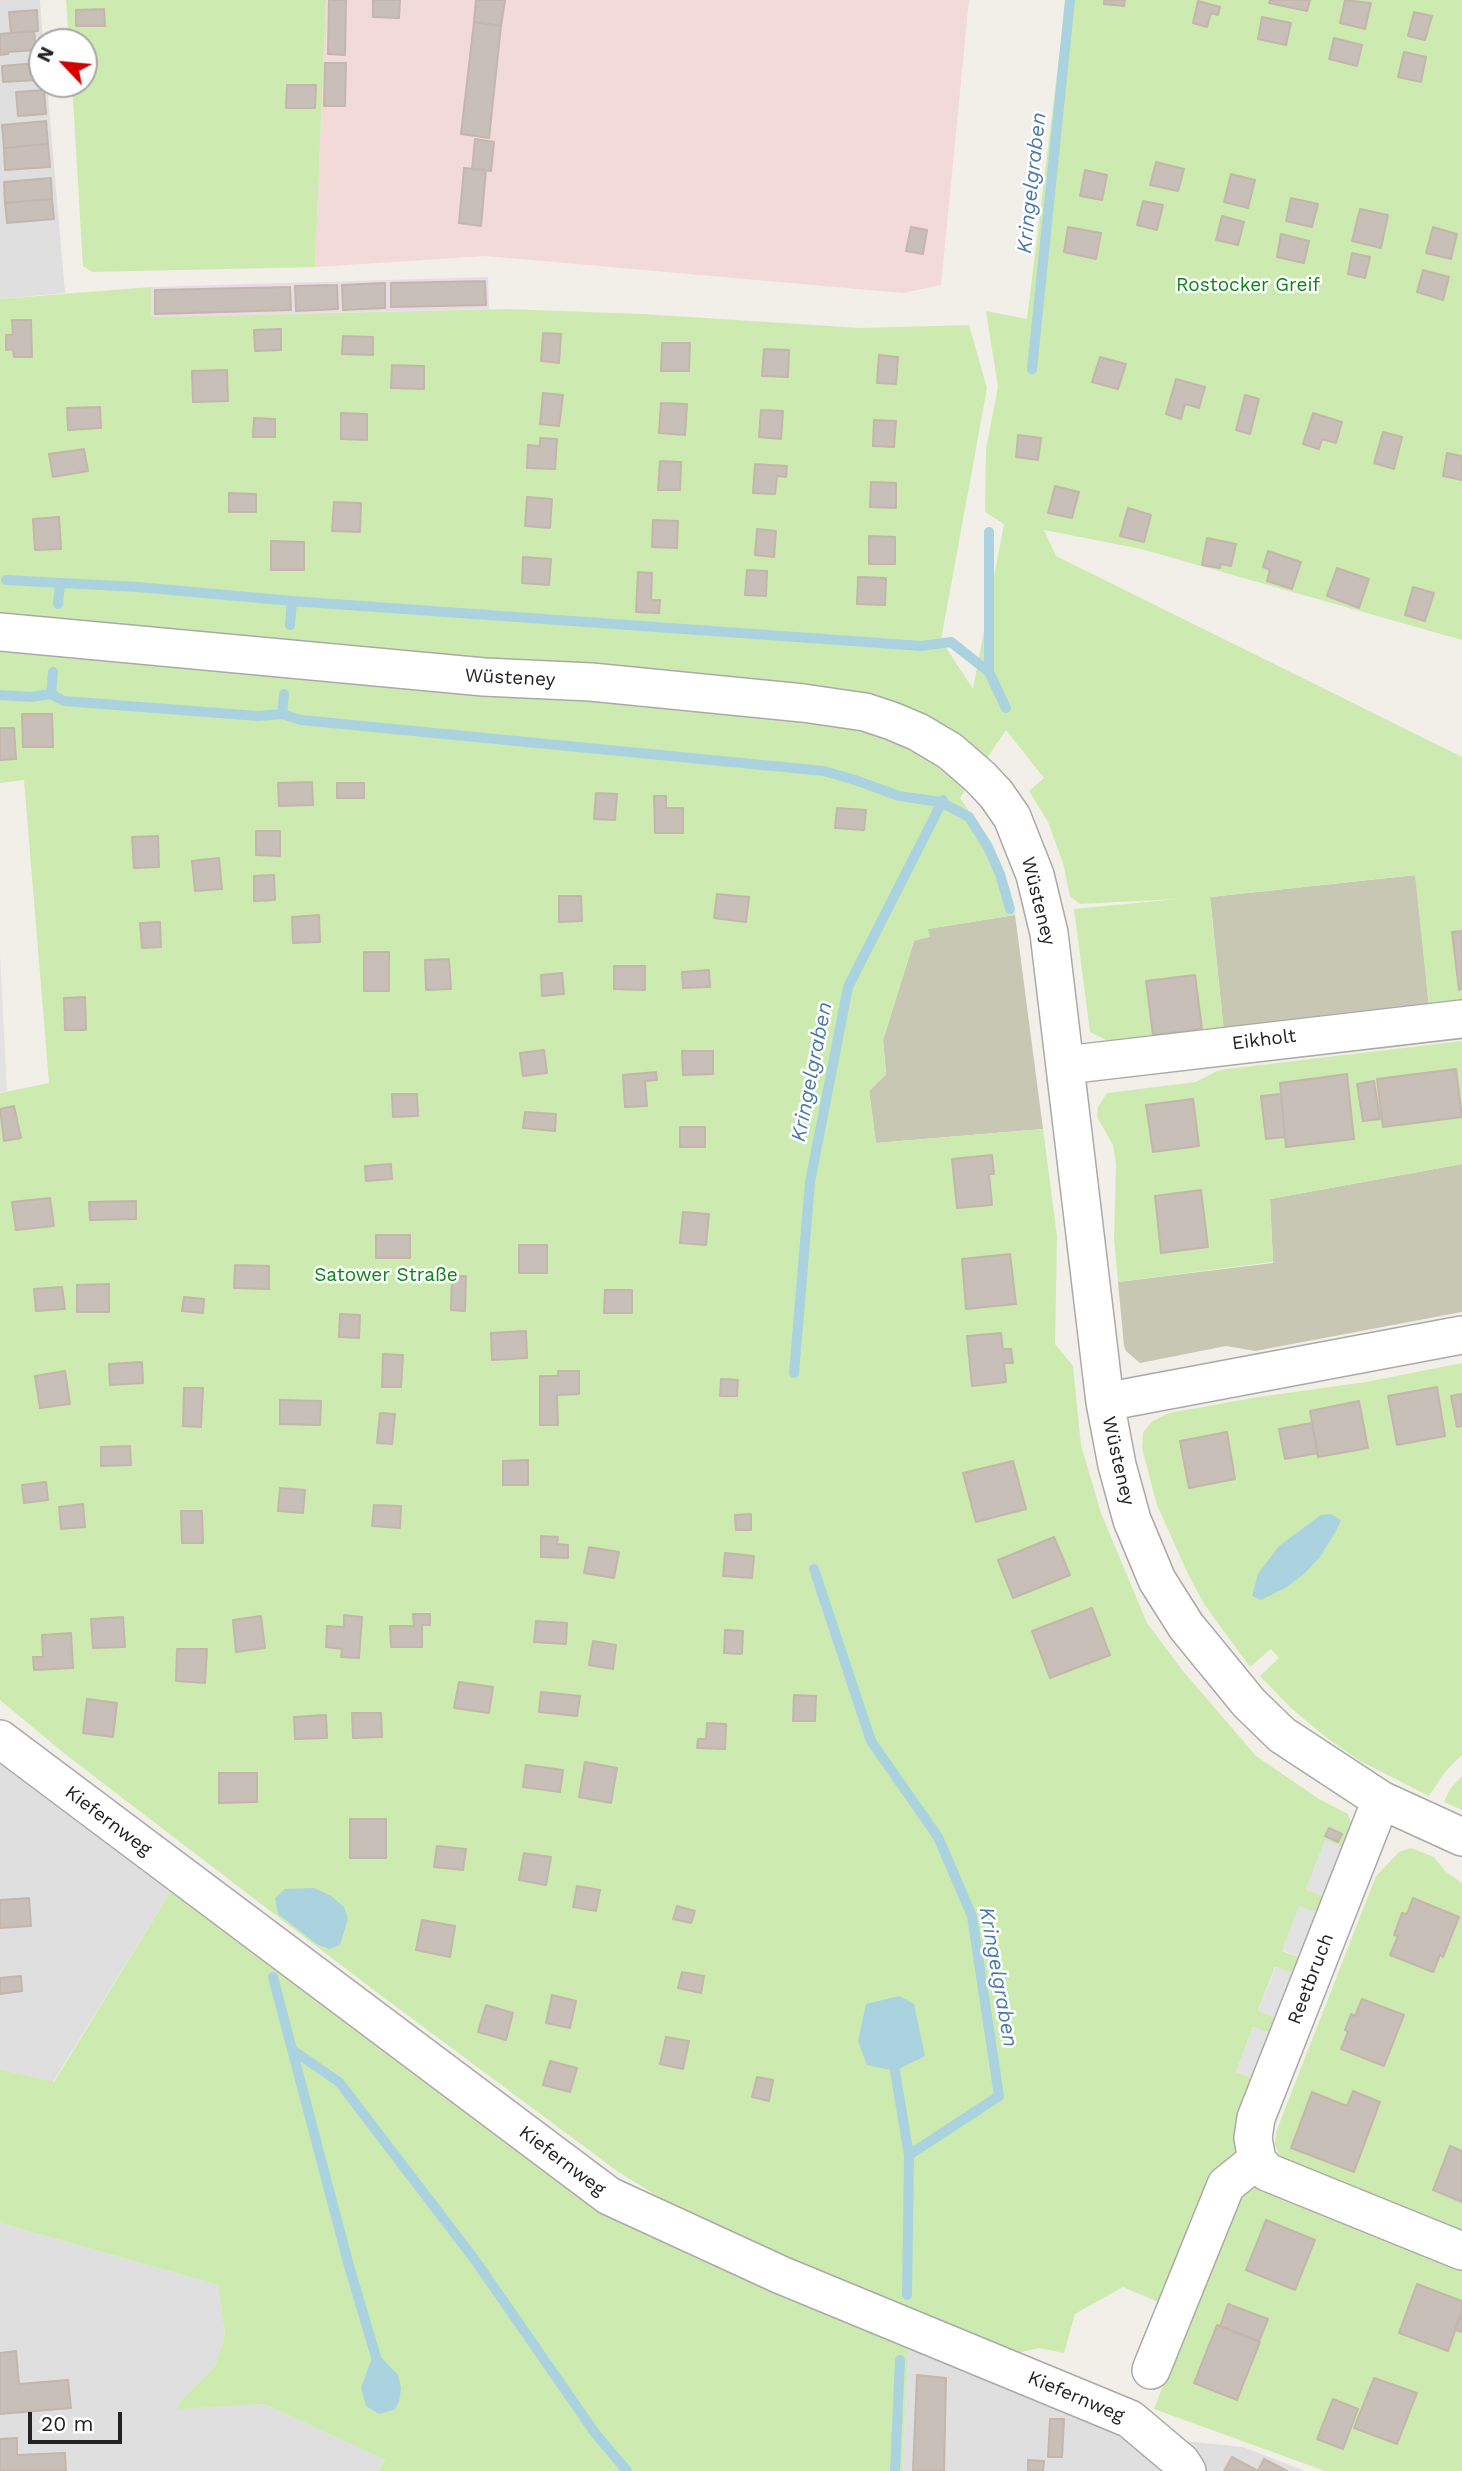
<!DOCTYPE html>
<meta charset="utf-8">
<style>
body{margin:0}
#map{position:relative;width:1462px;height:2471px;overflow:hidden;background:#f2efe9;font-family:"Work Sans",sans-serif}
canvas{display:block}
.north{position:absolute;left:28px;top:28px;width:70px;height:70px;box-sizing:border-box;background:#fff;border:2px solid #a7a7a7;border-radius:50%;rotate:296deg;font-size:19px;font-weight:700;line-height:28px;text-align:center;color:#222}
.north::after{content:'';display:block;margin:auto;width:24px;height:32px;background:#d40000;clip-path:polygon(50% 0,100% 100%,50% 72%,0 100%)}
.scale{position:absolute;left:28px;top:2412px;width:94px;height:32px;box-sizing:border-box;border:4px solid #222;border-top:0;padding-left:9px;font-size:21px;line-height:24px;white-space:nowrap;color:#222;-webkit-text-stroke:5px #fff;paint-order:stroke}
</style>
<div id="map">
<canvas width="1462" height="2471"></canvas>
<div class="north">N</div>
<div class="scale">20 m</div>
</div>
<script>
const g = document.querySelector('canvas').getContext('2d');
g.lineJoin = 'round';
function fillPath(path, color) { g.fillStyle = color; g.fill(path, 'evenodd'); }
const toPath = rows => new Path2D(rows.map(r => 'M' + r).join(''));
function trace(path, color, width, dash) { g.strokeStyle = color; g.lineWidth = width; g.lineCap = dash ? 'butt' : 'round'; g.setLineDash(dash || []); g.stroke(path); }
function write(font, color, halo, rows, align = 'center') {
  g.font = font + ' "Work Sans",sans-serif'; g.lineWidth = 5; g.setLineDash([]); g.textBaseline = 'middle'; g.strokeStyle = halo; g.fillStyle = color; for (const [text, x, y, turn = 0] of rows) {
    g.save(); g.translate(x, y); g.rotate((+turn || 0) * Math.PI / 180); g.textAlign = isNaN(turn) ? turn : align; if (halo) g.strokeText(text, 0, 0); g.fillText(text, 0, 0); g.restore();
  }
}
fillPath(toPath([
 [0,0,40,0,43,42,42,84,47,84,65,293,0,299],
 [0,1749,175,1884,53,2082,0,2069],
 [0,2223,218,2285,225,2335,215,2366,180,2401,179,2408,264,2404,385,2460,378,2471,0,2471],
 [909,2334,1135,2436,1243,2447,1305,2471,902,2471]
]), '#e0dfdf');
fillPath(toPath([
 [326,0,969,0,941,285,903,293,486,256,315,267]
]), '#f2dad9');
fillPath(toPath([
 [488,277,489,309,151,317,151,287]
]), '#ebdbe8');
fillPath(toPath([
 [1416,875,1429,1007,1224,1032,1210,897],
 [1015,915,1043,1129,876,1143,869,1091,886,1074,883,1040,914,941,927,929],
 [1462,1164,1462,1312,1255,1351,1226,1346,1140,1363,1126,1351,1124,1346,1118,1282,1273,1263,1270,1199]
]), '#c7c7b4');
fillPath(toPath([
 [66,0,326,0,315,267,92,272,83,266,72,84,84,84,84,42,69,42],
 [1066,0,1462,0,1462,640,1141,549,1044,530,1056,556,1462,757,1462,1003,1429,1007,1415,875,1210,897,1224,1032,1121,1044,1106,1040,1090,1032,1074,909,1178,899,1080,904,1070,896,1063,863,1048,822,1029,791,1044,778,1006,730,960,798,993,846,1015,915,928,929,930,937,914,941,883,1040,886,1074,869,1091,876,1143,1043,1129,1057,1236,1055,1344,1073,1366,1081,1445,1101,1513,1147,1623,1183,1671,1256,1756,1319,1799,1348,1814,1352,1827,1348,1849,1325,1841,1306,1889,1328,1898,1322,1914,1282,1951,1304,1959,1299,1975,1275,1967,1258,2010,1281,2020,1275,2035,1253,2027,1236,2072,1257,2080,1242,2144,1168,2306,1123,2287,1075,2314,1064,2353,1039,2348,1003,2356,691,2217,617,2171,371,1988,65,1754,0,1700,0,1093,49,1083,24,780,0,783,0,299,151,287,151,317,506,309,643,314,861,328,969,325,987,388,941,640,973,689,1004,524,985,512,986,449,998,387,986,311,1027,319],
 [1462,1041,1462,1164,1270,1199,1273,1262,1118,1282,1114,1238,1116,1165,1113,1145,1097,1117,1098,1107,1107,1093,1196,1082,1217,1071,1227,1069],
 [1462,1363,1462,1755,1445,1772,1429,1796,1360,1761,1323,1735,1290,1707,1260,1676,1279,1658,1271,1649,1250,1667,1204,1604,1187,1572,1157,1505,1142,1448,1143,1432,1153,1421,1169,1413,1258,1397,1366,1382],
 [1462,1776,1462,1810,1444,1802,1450,1789],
 [1411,1848,1434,1857,1445,1871,1462,1883,1462,2230,1281,2159,1275,2145,1276,2132,1376,1876,1399,1852],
 [175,1884,417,2074,909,2334,902,2471,378,2471,385,2460,264,2404,178,2409,180,2401,215,2366,225,2335,218,2285,0,2223,0,2069,54,2082],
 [1256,2182,1462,2266,1462,2471,1325,2471,1154,2409,1235,2197]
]), '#cdebb0');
fillPath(toPath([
 [0,954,7,1091,0,1092],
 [1325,1840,1348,1849,1328,1898,1306,1889],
 [1299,1906,1322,1914,1304,1959,1282,1950],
 [1276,1967,1299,1975,1281,2020,1258,2011],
 [1253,2027,1275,2035,1257,2080,1236,2072]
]), '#e2e2e2');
fillPath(toPath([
 [1331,1514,1341,1520,1336,1531,1320,1557,1304,1574,1285,1588,1261,1600,1252,1596,1258,1574,1279,1546,1321,1515],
 [314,1888,331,1896,344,1907,348,1918,340,1945,329,1949,318,1945,278,1914,275,1898,285,1889],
 [899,1996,914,2004,925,2056,895,2071,867,2065,858,2041,866,2004],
 [380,2356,398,2375,401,2388,399,2402,394,2410,379,2414,366,2406,361,2388,372,2358]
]), '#aad3df');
trace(toPath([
 [1032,369,1070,0],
 [989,532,989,672,1006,708],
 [6,580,138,587,292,601,922,646,951,642,989,672],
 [58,604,60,583],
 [290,625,292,601],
 [51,694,53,672],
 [0,695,31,697,51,694,64,701,258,716,282,714,301,720,824,771,858,781,899,796,941,802,969,817,988,847,1000,874,1010,909],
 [282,714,284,694],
 [794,1373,810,1182,848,987,943,800],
 [814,1569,871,1741,938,1837,972,1916,999,2096,909,2155,907,2295],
 [273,1977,349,2266,376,2357],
 [294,2051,339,2082,475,2260,595,2433,627,2471],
 [895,2071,909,2155],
 [895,2471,900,2360]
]), '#aad3df', 10);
const building = toPath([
 [329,0,346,0,345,55,328,54,329,0],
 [373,0,400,0,399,18,373,17,373,0],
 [476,0,505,0,501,26,474,22,476,0],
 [1104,0,1125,0,1124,6,1104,4,1104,0],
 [1270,0,1310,0,1307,11,1269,3,1270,0],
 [1345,0,1371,3,1365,29,1340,23,1345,0],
 [1198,1,1220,7,1218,15,1211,13,1207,27,1193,23,1198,1],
 [104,9,105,26,76,26,76,10,104,9],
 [37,10,38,31,11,33,9,12,37,10],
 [1414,12,1432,16,1425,40,1408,36,1414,12],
 [1262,17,1291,23,1286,45,1258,39,1262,17],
 [474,22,501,26,489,138,461,134,474,22],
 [34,31,36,52,34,50,8,52,8,54,0,55,0,34,34,31],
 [1334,38,1362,45,1357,66,1329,59,1334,38],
 [1404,52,1426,57,1421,82,1398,77,1404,52],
 [37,63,38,80,3,82,2,66,37,63],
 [325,63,346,63,345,106,324,106,325,63],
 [287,85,316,85,315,108,286,108,287,85],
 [44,90,46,114,18,116,16,92,44,90],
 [46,121,48,144,4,148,2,125,46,121],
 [475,139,494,142,491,171,472,169,475,139],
 [48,144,50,167,5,170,4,148,48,144],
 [1156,162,1184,169,1178,191,1150,185,1156,162],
 [464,168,486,170,481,226,459,223,464,168],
 [1085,170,1107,175,1102,200,1080,196,1085,170],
 [1231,174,1255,180,1248,208,1224,202,1231,174],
 [51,178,52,199,5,203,4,182,51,178],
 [1291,198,1318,204,1312,227,1286,221,1291,198],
 [52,199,54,219,7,223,5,203,52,199],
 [1143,201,1163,205,1157,230,1137,225,1143,201],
 [1360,209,1388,215,1381,248,1352,241,1360,209],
 [1222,216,1244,222,1238,245,1216,240,1222,216],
 [911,227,927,230,923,254,906,251,911,227],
 [1068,227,1101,233,1096,259,1064,252,1068,227],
 [1433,227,1457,234,1451,259,1426,253,1433,227],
 [1281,234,1309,241,1304,263,1277,257,1281,234],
 [1352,253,1370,257,1365,278,1348,274,1352,253],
 [1423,270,1449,277,1443,300,1417,292,1423,270],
 [485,281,486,305,391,307,391,283,485,281],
 [385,283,385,308,343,310,342,285,385,283],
 [337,285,338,309,296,311,295,286,337,285],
 [290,287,291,310,155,314,155,290,290,287],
 [12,320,31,320,32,357,14,357,13,349,6,350,6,335,13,335,12,320],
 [281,329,281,350,255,351,254,330,281,329],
 [543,333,561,334,559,363,541,361,543,333],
 [343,336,373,337,373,355,342,354,343,336],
 [662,343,690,343,689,371,661,371,662,343],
 [764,349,789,350,788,377,762,376,764,349],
 [879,355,898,357,896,384,877,383,879,355],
 [1100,357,1126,364,1118,389,1092,382,1100,357],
 [392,365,424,366,424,389,391,388,392,365],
 [227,370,228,401,193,402,192,371,227,370],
 [1176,379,1205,387,1199,408,1185,404,1181,419,1166,414,1176,379],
 [543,393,563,395,559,426,540,424,543,393],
 [1245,395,1259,399,1250,434,1236,430,1245,395],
 [661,403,687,404,685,435,659,433,661,403],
 [100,407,101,428,68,430,67,408,100,407],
 [761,410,783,411,781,439,759,437,761,410],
 [341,413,367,414,367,440,341,439,341,413],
 [1313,413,1342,422,1336,443,1322,439,1319,449,1303,444,1313,413],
 [254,418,275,419,275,437,253,437,254,418],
 [874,420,896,421,894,447,873,446,874,420],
 [1383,432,1402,437,1394,469,1374,463,1383,432],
 [1018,435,1041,438,1038,460,1016,457,1018,435],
 [540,438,557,439,555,469,527,468,528,445,540,446,540,438],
 [84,449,88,471,53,477,49,454,84,449],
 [1447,453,1462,456,1462,480,1443,476,1447,453],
 [660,461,681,462,680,490,658,490,660,461],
 [755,464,787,466,786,477,777,476,775,494,753,493,755,464],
 [871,482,896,483,896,508,870,507,871,482],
 [1055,486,1079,492,1072,518,1048,513,1055,486],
 [229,493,256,494,256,512,229,512,229,493],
 [527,497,552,499,550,528,525,526,527,497],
 [334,502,361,503,360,532,332,531,334,502],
 [1128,508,1151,515,1144,542,1120,536,1128,508],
 [59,517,61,549,35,550,33,519,59,517],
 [653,520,678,521,677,548,652,547,653,520],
 [757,529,776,531,774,557,755,555,757,529],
 [869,536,895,537,895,564,869,564,869,536],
 [1207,538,1236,544,1231,566,1221,564,1220,568,1202,565,1207,538],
 [271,541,304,542,304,570,271,570,271,541],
 [1268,551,1301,562,1292,589,1267,581,1270,570,1263,567,1268,551],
 [523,557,551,559,549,585,522,583,523,557],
 [1337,568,1369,579,1359,608,1327,596,1337,568],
 [747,570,767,571,766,596,745,595,747,570],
 [638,572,652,573,651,600,660,600,659,613,636,612,638,572],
 [858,577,886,578,885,605,857,604,858,577],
 [1413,587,1434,593,1425,621,1405,615,1413,587],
 [22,714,52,714,53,747,23,747,22,714],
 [0,728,14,728,16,759,0,760,0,728],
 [312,782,313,805,279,806,278,783,312,782],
 [337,783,364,783,364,798,337,798,337,783],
 [596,793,617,794,615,820,594,819,596,793],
 [654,796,666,796,666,808,683,808,683,833,655,833,654,796],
 [837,808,866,810,864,830,835,828,837,808],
 [256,831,280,831,280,856,256,855,256,831],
 [158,836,159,867,134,868,132,837,158,836],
 [219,858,222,889,195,891,192,861,219,858],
 [274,875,275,900,254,901,254,876,274,875],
 [717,894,749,897,746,922,714,918,717,894],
 [559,896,581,896,582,921,559,922,559,896],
 [319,915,320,942,293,943,292,917,319,915],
 [160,922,161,947,142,948,140,923,160,922],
 [1462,931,1462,989,1459,990,1452,932,1462,931],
 [364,952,389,952,389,991,364,991,364,952],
 [449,959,451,989,426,990,425,960,449,959],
 [614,966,645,966,645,990,614,989,614,966],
 [709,970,710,987,683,988,682,972,709,970],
 [562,973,564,994,542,996,541,975,562,973],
 [1195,975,1202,1029,1153,1035,1146,981,1195,975],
 [85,997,86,1030,65,1030,64,998,85,997],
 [544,1050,547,1073,523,1076,520,1053,544,1050],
 [682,1051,713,1051,713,1074,683,1075,682,1051],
 [1456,1069,1462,1117,1383,1127,1377,1079,1456,1069],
 [656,1072,657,1080,645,1081,647,1106,625,1107,623,1075,656,1072],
 [1347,1074,1354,1139,1286,1147,1280,1083,1347,1074],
 [1374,1081,1380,1119,1363,1121,1357,1084,1374,1081],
 [392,1094,417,1094,418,1116,393,1117,392,1094],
 [1281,1094,1285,1137,1266,1139,1261,1096,1281,1094],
 [1193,1099,1199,1146,1153,1152,1146,1105,1193,1099],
 [14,1106,21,1138,4,1141,0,1109,14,1106],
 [525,1112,556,1114,555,1131,523,1128,525,1112],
 [680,1127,705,1127,705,1147,680,1147,680,1127],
 [992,1155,994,1174,989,1174,992,1205,957,1208,952,1159,992,1155],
 [391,1164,392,1179,366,1181,365,1166,391,1164],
 [1201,1190,1208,1247,1161,1253,1155,1196,1201,1190],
 [50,1198,54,1226,16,1230,12,1202,50,1198],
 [136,1201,136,1219,90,1220,89,1202,136,1201],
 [683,1212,709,1214,706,1245,680,1243,683,1212],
 [376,1235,410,1235,410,1258,376,1258,376,1235],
 [519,1245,547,1245,547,1273,519,1273,519,1245],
 [1010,1254,1016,1304,966,1309,962,1259,1010,1254],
 [235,1265,269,1266,269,1289,234,1288,235,1265],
 [452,1276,466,1276,465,1311,451,1310,452,1276],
 [109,1284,109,1312,77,1312,77,1285,109,1284],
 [62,1287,65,1309,36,1311,34,1289,62,1287],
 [605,1290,632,1290,632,1313,604,1313,605,1290],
 [184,1297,204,1299,203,1313,182,1311,184,1297],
 [340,1314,360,1315,359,1338,339,1337,340,1314],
 [526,1331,527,1358,492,1360,491,1333,526,1331],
 [1001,1333,1003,1349,1011,1349,1013,1363,1004,1363,1006,1382,972,1386,967,1336,1001,1333],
 [383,1354,403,1355,401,1387,382,1387,383,1354],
 [142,1362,143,1383,110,1385,109,1364,142,1362],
 [65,1371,70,1404,40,1408,35,1376,65,1371],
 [558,1371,579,1371,579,1394,557,1395,558,1425,540,1425,540,1376,558,1376,558,1371],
 [721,1379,738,1380,737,1396,720,1396,721,1379],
 [1437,1387,1445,1436,1397,1445,1388,1396,1437,1387],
 [184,1388,203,1388,201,1427,183,1426,184,1388],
 [1462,1394,1462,1426,1457,1427,1451,1396,1462,1394],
 [280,1400,321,1401,320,1425,280,1424,280,1400],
 [1359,1401,1368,1448,1318,1457,1310,1411,1359,1401],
 [380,1413,395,1414,392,1444,377,1443,380,1413],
 [1312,1423,1318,1453,1285,1459,1279,1429,1312,1423],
 [1227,1432,1235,1479,1189,1488,1180,1441,1227,1432],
 [130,1446,131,1465,101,1466,101,1447,130,1446],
 [528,1460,528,1485,503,1485,503,1461,528,1460],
 [1013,1461,1026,1509,976,1522,963,1473,1013,1461],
 [46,1482,48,1500,24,1503,22,1485,46,1482],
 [280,1488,305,1490,303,1513,278,1511,280,1488],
 [83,1504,85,1527,61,1529,59,1507,83,1504],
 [374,1505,401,1506,400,1528,372,1526,374,1505],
 [181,1511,202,1511,203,1543,182,1543,181,1511],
 [751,1514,751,1530,736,1530,735,1515,751,1514],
 [541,1536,558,1537,557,1544,568,1545,568,1558,541,1557,541,1536],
 [1054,1537,1070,1575,1013,1598,998,1560,1054,1537],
 [589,1547,619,1552,614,1578,584,1573,589,1547],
 [725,1553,754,1556,752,1578,723,1576,725,1553],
 [1092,1608,1110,1655,1050,1678,1032,1631,1092,1608],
 [413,1614,430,1614,430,1625,422,1625,422,1647,391,1647,390,1626,414,1626,413,1614],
 [344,1615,362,1617,359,1658,341,1657,342,1649,326,1647,327,1626,344,1627,344,1615],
 [261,1616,265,1648,236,1652,233,1620,261,1616],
 [123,1617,125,1647,93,1648,91,1619,123,1617],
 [536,1621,567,1623,566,1644,534,1642,536,1621],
 [725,1630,743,1631,742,1654,724,1653,725,1630],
 [71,1633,73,1668,34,1670,33,1657,43,1657,42,1635,71,1633],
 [593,1641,616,1645,613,1669,589,1665,593,1641],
 [177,1649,207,1649,205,1683,176,1681,177,1649],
 [459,1682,493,1687,489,1713,454,1708,459,1682],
 [541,1692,580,1696,577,1716,539,1712,541,1692],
 [794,1695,816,1696,815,1721,793,1721,794,1695],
 [87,1699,117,1703,113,1737,83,1733,87,1699],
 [352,1713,381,1713,382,1737,353,1738,352,1713],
 [326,1715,327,1738,295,1739,294,1717,326,1715],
 [707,1723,726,1724,725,1749,697,1748,698,1739,706,1739,707,1723],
 [585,1762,617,1768,611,1803,579,1797,585,1762],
 [526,1765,563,1770,560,1792,523,1787,526,1765],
 [219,1773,257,1773,257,1802,219,1803,219,1773],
 [350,1819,386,1819,386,1858,350,1858,350,1819],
 [1329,1828,1342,1834,1338,1842,1325,1836,1329,1828],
 [437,1846,466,1849,463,1870,434,1867,437,1846],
 [524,1853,551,1857,546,1885,519,1880,524,1853],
 [577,1886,600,1890,596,1911,573,1907,577,1886],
 [29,1898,31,1926,0,1928,0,1900,29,1898],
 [1413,1898,1459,1917,1443,1957,1440,1955,1433,1972,1390,1955,1398,1936,1394,1935,1402,1913,1407,1914,1413,1898],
 [677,1906,695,1911,691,1923,673,1919,677,1906],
 [422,1920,455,1926,450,1957,416,1950,422,1920],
 [682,1972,704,1976,701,1993,678,1988,682,1972],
 [21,1976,22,1991,0,1994,0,1978,21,1976],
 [552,1995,576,2001,570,2028,546,2023,552,1995],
 [1362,1999,1404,2015,1384,2066,1341,2049,1348,2032,1345,2030,1351,2014,1355,2016,1362,1999],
 [486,2005,513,2013,506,2040,478,2032,486,2005],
 [666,2037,689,2041,683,2069,660,2064,666,2037],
 [550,2061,577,2068,570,2092,543,2085,550,2061],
 [757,2077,773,2080,769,2101,752,2097,757,2077],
 [1353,2091,1380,2102,1354,2172,1291,2148,1312,2092,1347,2106,1353,2091],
 [1450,2146,1462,2151,1462,2202,1433,2190,1450,2146],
 [1266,2220,1315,2240,1295,2290,1246,2270,1266,2220],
 [1417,2284,1462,2301,1462,2311,1448,2351,1399,2333,1417,2284],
 [1228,2304,1268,2319,1259,2341,1220,2326,1228,2304],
 [1462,2311,1462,2332,1455,2330,1462,2311],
 [1217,2325,1260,2342,1237,2400,1194,2383,1217,2325],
 [16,2351,19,2384,68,2380,71,2408,0,2414,0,2353,16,2351],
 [917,2375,946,2378,944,2471,913,2471,917,2375],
 [1374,2378,1417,2393,1397,2444,1354,2428,1374,2378],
 [1333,2399,1358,2409,1343,2449,1317,2439,1333,2399],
 [1050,2419,1064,2419,1062,2457,1048,2457,1050,2419],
 [17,2438,17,2455,65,2453,66,2471,0,2471,0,2439,17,2438],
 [1232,2457,1258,2471,1264,2459,1287,2471,1224,2471,1232,2457],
 [1028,2460,1044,2461,1043,2471,1028,2471,1028,2460]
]);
fillPath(building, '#c7bfb8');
trace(building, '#c4b6ab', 2);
const minor = toPath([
 [0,632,484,677,591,682,803,703,865,712,892,721,918,732,950,751,980,777,996,794,1012,817,1035,875,1049,933,1105,1402,1117,1465,1132,1520,1157,1580,1186,1626,1249,1703,1282,1735,1381,1800,1462,1837],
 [1066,1065,1462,1019],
 [1105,1402,1462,1335],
 [0,1739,609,2196,781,2275,1130,2419,1181,2462,1187,2471],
 [1381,1800,1256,2118,1253,2138,1257,2160,1267,2172,1462,2251],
 [1151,2370,1226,2185,1257,2160]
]);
trace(minor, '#a9a9a9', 40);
trace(minor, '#fff', 37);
write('19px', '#0c8416', '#fff', [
 ["Rostocker Greif",1248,285],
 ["Satower Straße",386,1275]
]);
write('19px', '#222', '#fff', [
 ["Wüsteney",510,678,3],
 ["Wüsteney",1038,901,76],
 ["Eikholt",1264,1040,-7],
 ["Wüsteney",1118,1461,77],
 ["Kiefernweg",108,1821,37],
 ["Reetbruch",1311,1979,-69],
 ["Kiefernweg",562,2161,37],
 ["Kiefernweg",1076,2397,23]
]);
write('italic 21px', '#4a7aab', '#fff', [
 ["Kringelgraben",1032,183,-84],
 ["Kringelgraben",812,1072,-79],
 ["Kringelgraben",998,1977,80]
]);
</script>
